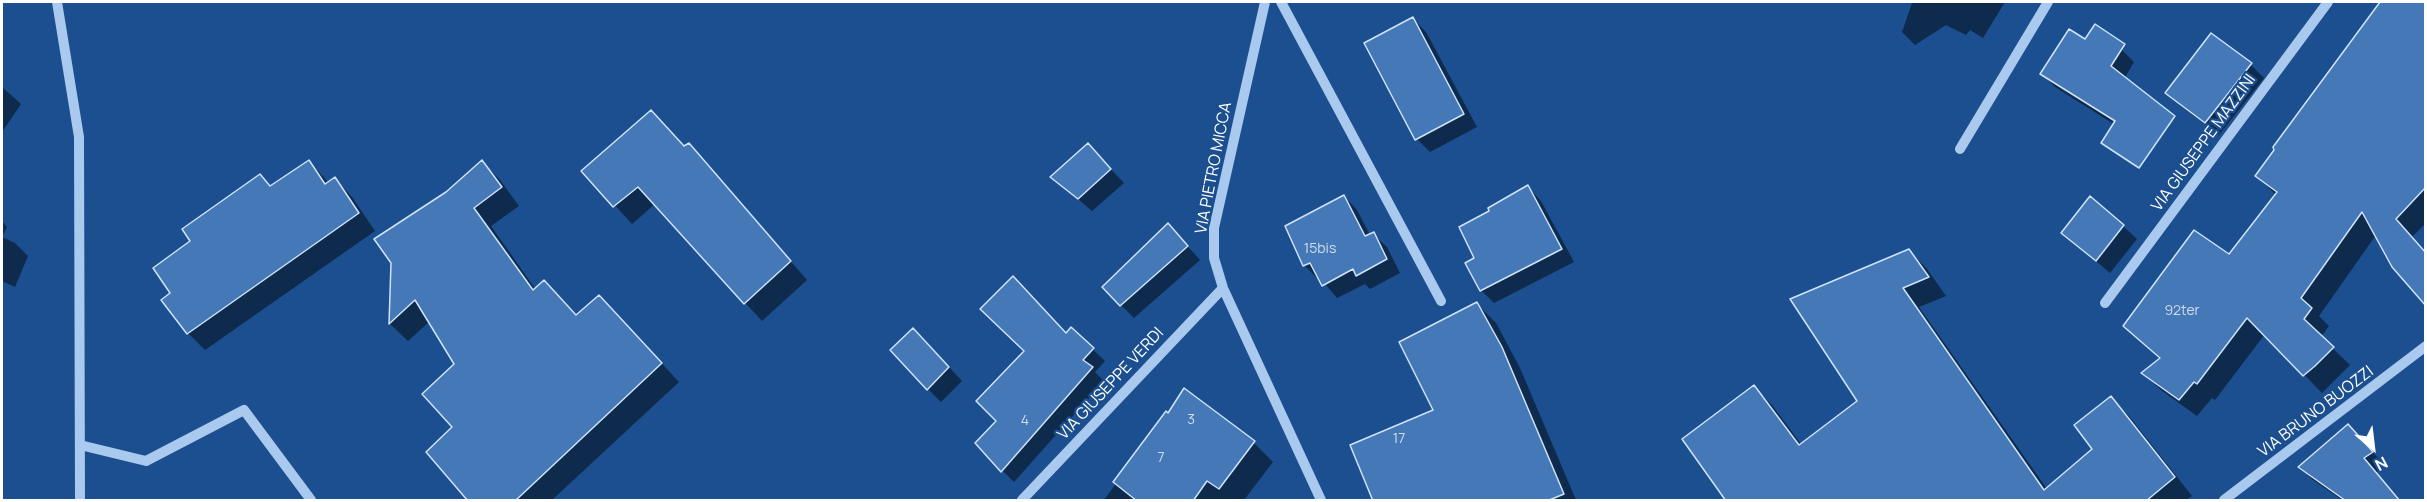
<!DOCTYPE html>
<style>
body{margin:0}
#map{position:relative;width:2427px;height:502px;overflow:hidden;background:#1b4f8f;font-family:Manrope,sans-serif}
canvas{display:block}
.frame{position:absolute;inset:0;border:3px solid #fff;pointer-events:none}
.north{position:absolute;left:2343px;top:418px;width:60px;height:60px;-webkit-text-stroke:4px #1b4f8f;paint-order:stroke;rotate:152deg;font-size:16px;font-weight:700;line-height:24px;text-align:center;color:#fff}
.north::after{content:'';display:block;margin:auto;width:21px;height:27px;background:#fff;clip-path:polygon(50% 0,100% 100%,50% 72%,0 100%)}
</style>
<div id="map">
<canvas width="2427" height="502"></canvas>
<div class="frame"></div>
<div class="north">N</div>
</div>
<script>
const g = document.querySelector('canvas').getContext('2d');
g.lineJoin = 'round';
function fillPath(path, color) { g.fillStyle = color; g.fill(path, 'evenodd'); }
const toPath = rows => new Path2D(rows.map(r => 'M' + r).join(''));
function trace(path, color, width, dash) { g.strokeStyle = color; g.lineWidth = width; g.lineCap = dash ? 'butt' : 'round'; g.setLineDash(dash || []); g.stroke(path); }
function write(font, color, halo, rows, align = 'center') {
  g.font = font + ' Manrope,sans-serif'; g.lineWidth = 4.5; g.setLineDash([]); g.textBaseline = 'middle'; g.strokeStyle = halo; g.fillStyle = color; for (const [text, x, y, turn = 0] of rows) {
    g.save(); g.translate(x, y); g.rotate((+turn || 0) * Math.PI / 180); g.textAlign = isNaN(turn) ? turn : align; if (halo) g.strokeText(text, 0, 0); g.fillText(text, 0, 0); g.restore();
  }
}
fillPath(toPath([
 [1910,2,2005,2,1983,38,1970,30,1966,35,1946,25,1915,45,1902,32,1912,3],
 [2382,2,2426,2,2426,223,2412,237,2426,252,2376,235,2319,316,2329,326,2321,337,2350,365,2322,393,2265,334,2215,400,2212,398,2197,416,2161,390,2143,373,2161,360,2125,326,2229,256,2276,195,2257,176,2276,150,2275,148],
 [1413,19,1426,32,1477,127,1430,152,1417,139],
 [2091,32,2122,50,2134,62,2124,79,2133,88,2112,123,2055,87,2042,74,2085,41],
 [2211,35,2251,65,2264,78,2219,135,2181,106,2167,93],
 [2,87,21,104,2,132],
 [689,145,807,280,762,321,655,204,632,224,584,171],
 [1088,145,1124,183,1092,211,1052,177],
 [309,161,329,183,335,179,352,197,375,231,205,350,188,333,172,294,192,242,260,176,271,187],
 [482,162,500,180,519,206,491,226,536,290,544,282,577,316,617,315,679,382,552,500,470,500,454,427,456,364,430,321,408,341,390,324,393,262,447,193],
 [1528,187,1541,201,1574,262,1494,303,1481,290,1476,259,1491,212],
 [1344,196,1357,210,1370,235,1373,234,1387,247,1400,273,1370,289,1365,284,1337,298,1320,278,1318,279,1304,265],
 [2,221,7,227,2,237,15,243,28,256,15,287,2,281],
 [2123,226,2137,239,2110,273,2063,233],
 [1181,239,1200,260,1134,318,1121,305],
 [1909,250,1927,269,1946,296,1919,307,2047,489,2095,449,2111,398,2129,416,2192,496,2186,500,1725,500,1754,387,1772,405,1801,444,1859,401],
 [1477,304,1496,323,1520,368,1576,500,1375,500,1435,410],
 [1071,329,1105,361,1095,372,1104,381,1014,482,1002,470,998,421],
 [927,343,962,381,941,402,928,389],
 [1167,413,1254,443,1273,462,1244,500,1104,500],
 [2361,439,2385,466,2376,473,2400,500,2342,500,2313,480,2300,467]
]), '#0007');
const building = toPath([
 [2380,2,2426,2,2426,187,2396,219,2426,253,2426,306,2392,267,2362,212,2301,298,2312,308,2304,319,2334,347,2315,366,2303,376,2247,318,2197,384,2194,382,2179,400,2141,373,2160,358,2123,326,2194,230,2229,254,2277,192,2255,176,2274,150,2273,147,2380,2],
 [1413,17,1464,114,1415,140,1364,43,1413,17],
 [2095,24,2125,44,2111,66,2175,116,2139,168,2101,143,2115,121,2040,74,2069,29,2085,39,2095,24],
 [2211,33,2252,63,2205,123,2165,93,2211,33],
 [651,110,684,146,689,143,791,261,744,304,638,187,613,207,581,171,651,110],
 [1088,143,1111,169,1078,199,1050,177,1088,143],
 [309,160,325,184,335,177,359,213,187,334,161,300,170,293,153,268,190,241,182,229,260,174,270,186,309,160],
 [482,160,502,187,474,208,533,290,544,280,576,315,599,295,662,363,515,501,468,501,426,452,452,427,422,394,454,364,415,300,389,324,391,263,374,239,446,192,482,160],
 [1528,185,1562,249,1480,291,1465,263,1474,258,1459,227,1489,211,1488,208,1528,185],
 [1344,195,1365,236,1374,232,1387,259,1356,276,1353,269,1322,286,1310,263,1303,266,1285,226,1344,195],
 [2090,196,2124,225,2096,261,2061,233,2090,196],
 [1168,223,1188,246,1120,306,1102,287,1168,223],
 [1909,249,1929,277,1903,288,2044,490,2092,449,2074,425,2111,396,2175,477,2146,501,1726,501,1682,439,1754,385,1799,445,1857,401,1790,299,1909,249],
 [1013,276,1066,333,1071,327,1094,348,1083,360,1093,367,1001,472,975,443,996,421,976,401,1024,351,980,309,1013,276],
 [1477,302,1502,347,1564,494,1547,501,1373,501,1350,445,1433,410,1399,342,1477,302],
 [913,328,949,367,927,390,890,350,913,328],
 [1184,388,1255,441,1219,489,1207,481,1193,501,1137,501,1113,482,1166,411,1168,413,1184,388],
 [2348,424,2373,452,2364,458,2400,501,2346,501,2298,467,2348,424]
]);
fillPath(building, '#4478b7');
trace(building, '#cfe3fa', 1.5);
trace(toPath([
 [57,2,79,137,80,500],
 [1265,2,1214,228,1214,258,1223,288,1321,500],
 [1281,2,1441,301],
 [1960,149,2048,2],
 [2105,303,2328,2],
 [80,445,146,461,244,410,311,500],
 [1022,500,1223,288],
 [2224,500,2426,346]
]), '#a9c9ee', 10);
write('14px', '#d0dded', null, [
 ["15bis",1320,249],
 ["92ter",2182,311],
 ["3",1191,420],
 ["4",1025,421],
 ["17",1399,439],
 ["7",1161,458]
]);
write('16px', '#fff', '#1b4f8f', [
 ["VIA GIUSEPPE MAZZINI",2204,143,-54],
 ["VIA PIETRO MICCA",1214,168,-79],
 ["VIA GIUSEPPE VERDI",1111,384,-47],
 ["VIA BRUNO BUOZZI",2316,412,-37]
]);
</script>
